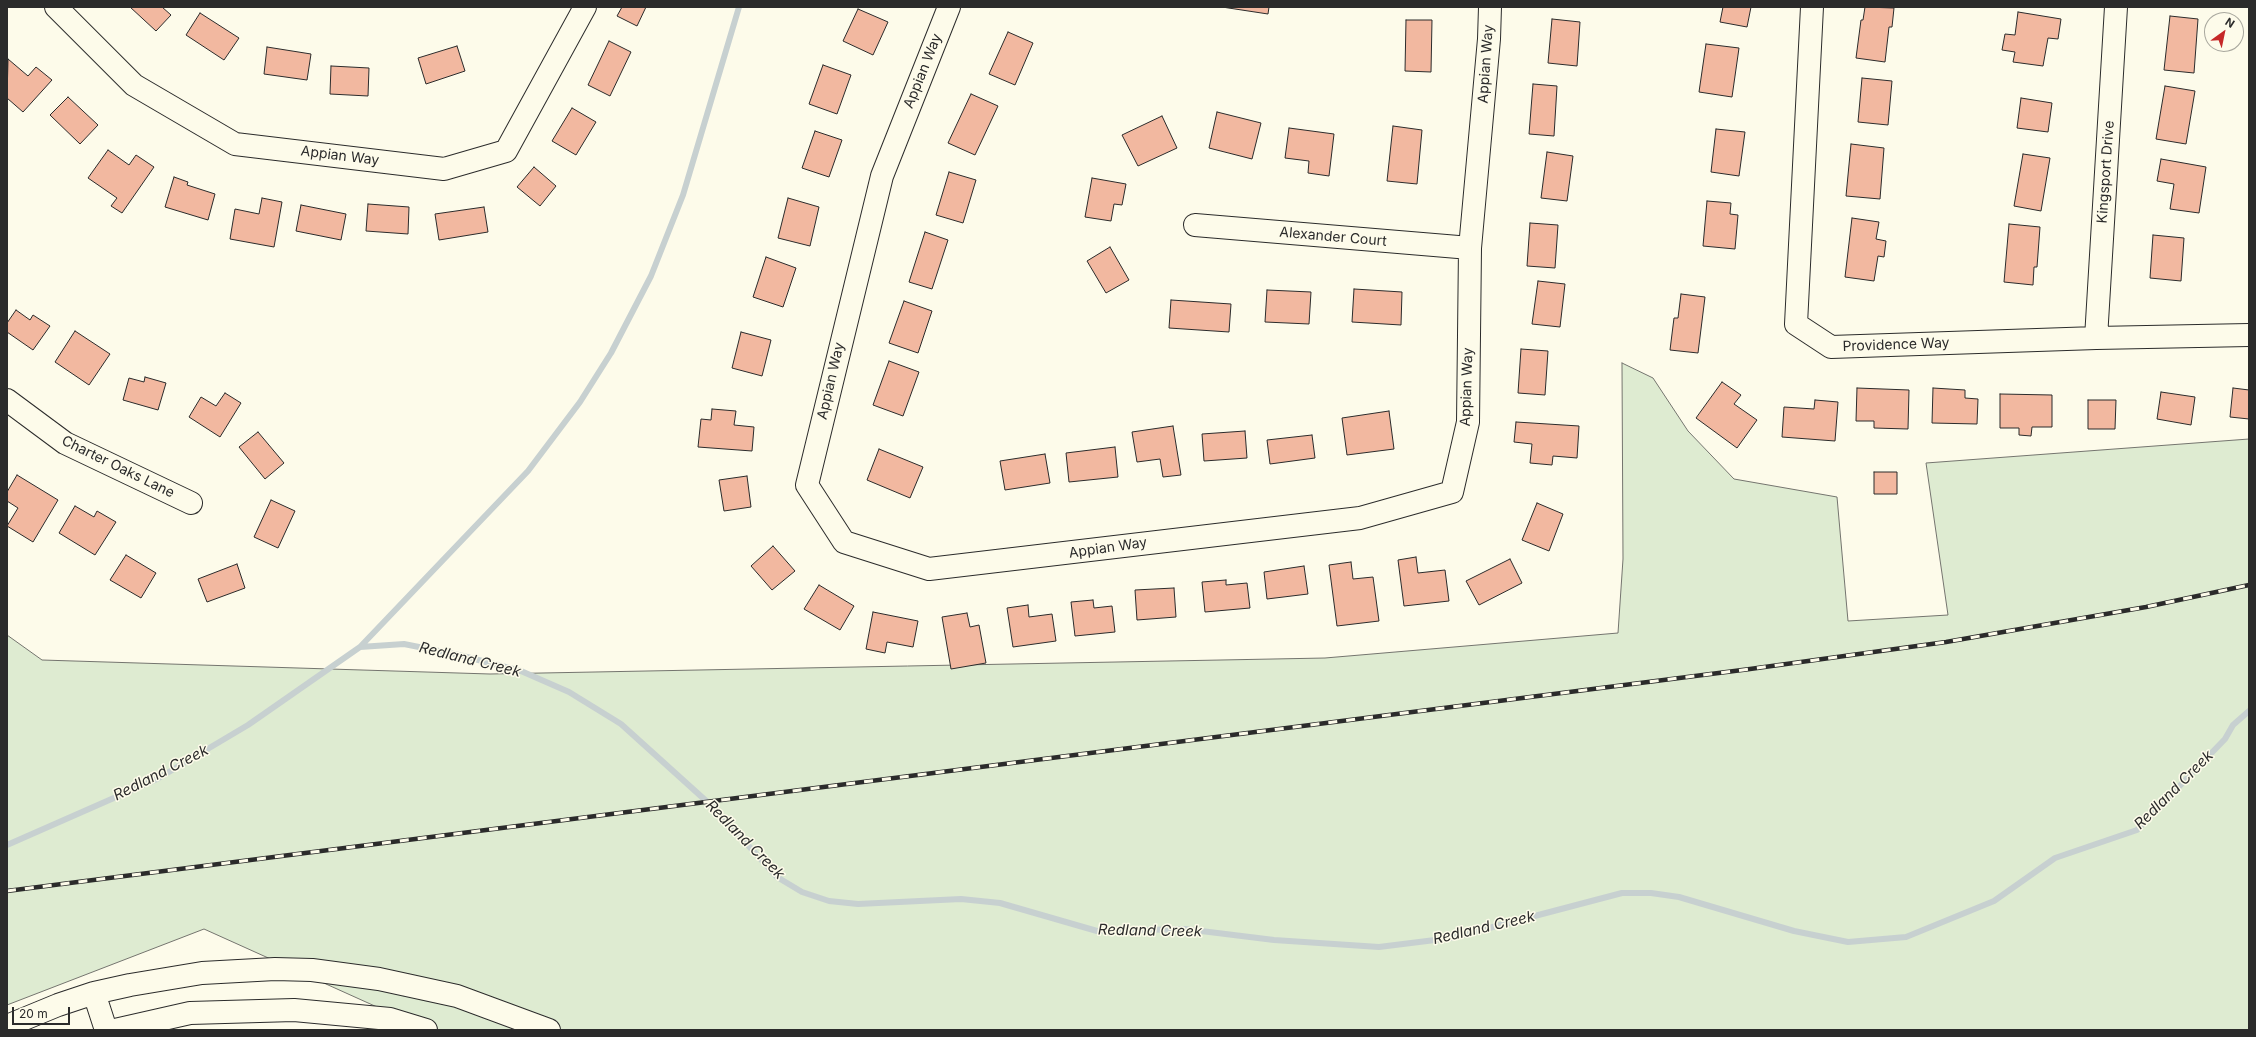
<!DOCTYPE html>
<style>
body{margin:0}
#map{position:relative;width:2256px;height:1037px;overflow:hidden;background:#fdfbea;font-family:Inter,sans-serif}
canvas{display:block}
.frame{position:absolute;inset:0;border:8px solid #2b2b2b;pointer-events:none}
.north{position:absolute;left:2204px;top:12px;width:40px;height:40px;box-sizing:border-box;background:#fdfbea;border:1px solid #a9a89e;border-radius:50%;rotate:33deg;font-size:11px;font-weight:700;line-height:16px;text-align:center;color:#2b2b2b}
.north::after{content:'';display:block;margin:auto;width:14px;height:18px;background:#c62828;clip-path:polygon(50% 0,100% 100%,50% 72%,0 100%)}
.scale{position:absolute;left:12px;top:1007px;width:58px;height:18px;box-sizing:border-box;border:2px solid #2b2b2b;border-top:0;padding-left:5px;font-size:12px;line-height:14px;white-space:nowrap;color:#2b2b2b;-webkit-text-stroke:3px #fdfbea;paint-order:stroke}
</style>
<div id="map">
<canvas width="2256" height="1037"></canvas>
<div class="frame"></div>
<div class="north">N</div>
<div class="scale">20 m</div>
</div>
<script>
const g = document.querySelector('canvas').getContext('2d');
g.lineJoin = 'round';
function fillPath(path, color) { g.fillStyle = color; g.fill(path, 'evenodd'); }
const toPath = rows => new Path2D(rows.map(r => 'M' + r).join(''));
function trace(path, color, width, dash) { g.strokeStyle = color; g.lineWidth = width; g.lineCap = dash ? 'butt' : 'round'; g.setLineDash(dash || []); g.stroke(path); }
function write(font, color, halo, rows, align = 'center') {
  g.font = font + ' Inter,sans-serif'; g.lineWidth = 3; g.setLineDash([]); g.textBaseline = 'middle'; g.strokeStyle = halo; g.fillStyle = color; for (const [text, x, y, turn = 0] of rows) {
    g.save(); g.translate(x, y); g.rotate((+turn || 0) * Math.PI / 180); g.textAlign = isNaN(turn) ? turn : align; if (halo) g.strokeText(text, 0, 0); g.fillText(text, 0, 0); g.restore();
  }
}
const green = toPath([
 [1622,363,1653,378,1688,431,1734,479,1837,497,1848,621,1948,615,1926,463,2249,439,2249,1030,428,1030,204,929,7,1005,7,635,42,660,490,674,1325,658,1618,633,1623,559,1622,363]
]);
fillPath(green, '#deebd1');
trace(green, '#74746e', 1);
trace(toPath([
 [360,647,528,471,580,402,611,353,651,276,683,195,739,7],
 [7,845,157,779,248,725,360,647,404,644,459,655,521,671,569,692,621,724,714,808,777,877,802,892,829,901,858,904,961,899,1000,903,1097,931,1185,929,1274,940,1379,947,1451,938,1622,893,1651,893,1679,897,1794,931,1848,942,1906,937,1994,901,2055,858,2137,830,2225,739,2233,725,2249,711]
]), '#c7d0d0', 6);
const building = toPath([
 [130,7,162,7,171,15,156,31,130,7],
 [622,7,646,7,637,26,617,16,622,7],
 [1222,7,1269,7,1268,14,1222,7],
 [1723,7,1751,7,1747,27,1720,22,1723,7],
 [1865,7,1894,8,1892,27,1889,27,1885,62,1856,58,1861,20,1863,20,1865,7],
 [858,9,888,22,873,55,843,41,858,9],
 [2018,12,2061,19,2058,39,2048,38,2043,66,2013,62,2015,52,2002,50,2005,34,2015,35,2018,12],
 [200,13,239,38,224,60,186,35,200,13],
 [2170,16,2198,19,2194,73,2164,70,2170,16],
 [1552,19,1580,22,1577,66,1548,63,1552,19],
 [1406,20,1432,20,1431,72,1405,71,1406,20],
 [1008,32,1033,43,1015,85,989,74,1008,32],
 [609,41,631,52,610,96,588,85,609,41],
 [1706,44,1739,48,1732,97,1699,92,1706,44],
 [457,46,465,71,426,84,418,58,457,46],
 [267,47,311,54,307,80,264,74,267,47],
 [8,59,28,76,36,67,52,80,23,112,7,98,8,59],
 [823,65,851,75,837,114,809,104,823,65],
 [331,66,369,68,368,96,330,94,331,66],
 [1862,78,1892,81,1888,125,1858,122,1862,78],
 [1533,84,1557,86,1554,136,1529,134,1533,84],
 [2165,86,2195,91,2186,144,2156,139,2165,86],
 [971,94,998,106,975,155,948,143,971,94],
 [68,97,98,125,80,144,50,115,68,97],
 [2021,98,2052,103,2048,132,2017,128,2021,98],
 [572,108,596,122,576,155,552,141,572,108],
 [1217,112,1261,123,1252,159,1209,148,1217,112],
 [1162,116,1177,148,1138,166,1122,135,1162,116],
 [1393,126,1422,130,1417,184,1387,181,1393,126],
 [1289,128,1334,134,1329,176,1308,173,1309,161,1285,158,1289,128],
 [1716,129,1745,132,1739,176,1711,172,1716,129],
 [815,131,842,140,829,177,802,168,815,131],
 [1851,144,1884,148,1880,199,1846,196,1851,144],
 [108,150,129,165,136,155,154,167,122,213,111,206,117,198,88,178,108,150],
 [1547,152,1573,156,1567,201,1541,198,1547,152],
 [2023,154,2050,158,2041,211,2014,206,2023,154],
 [2161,159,2206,167,2199,213,2170,209,2174,184,2157,181,2161,159],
 [534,167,556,186,540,206,517,187,534,167],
 [949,172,976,180,963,223,936,215,949,172],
 [174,177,188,182,187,185,215,194,208,220,165,207,174,177],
 [1092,178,1126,184,1122,205,1114,204,1111,221,1085,217,1092,178],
 [262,198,282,202,274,247,230,239,235,209,259,214,262,198],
 [788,198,819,207,810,246,778,238,788,198],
 [1707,201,1731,203,1730,214,1738,215,1735,249,1703,246,1707,201],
 [368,204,409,207,408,234,366,231,368,204],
 [301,205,346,214,341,240,296,231,301,205],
 [484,207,488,232,439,240,435,214,484,207],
 [1852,218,1879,222,1876,239,1886,241,1884,257,1878,256,1874,281,1845,277,1852,218],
 [1530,223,1558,225,1555,268,1527,266,1530,223],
 [2009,224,2040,227,2037,267,2034,267,2033,285,2004,282,2009,224],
 [925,232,948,240,932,289,909,282,925,232],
 [2153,235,2184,238,2181,281,2150,278,2153,235],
 [1110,247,1129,280,1106,293,1087,261,1110,247],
 [766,257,796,268,783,307,753,297,766,257],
 [1538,281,1565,284,1560,327,1532,324,1538,281],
 [1354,289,1402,292,1401,325,1352,322,1354,289],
 [1267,290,1311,292,1309,324,1265,322,1267,290],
 [1681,294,1705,297,1698,353,1670,350,1674,318,1678,318,1681,294],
 [1171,300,1231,304,1229,332,1169,328,1171,300],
 [904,301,932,311,918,353,889,343,904,301],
 [16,310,30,320,33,315,50,326,33,350,7,332,7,323,16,310],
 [75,331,110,354,89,385,55,362,75,331],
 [741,332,771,340,762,376,732,368,741,332],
 [1521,349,1548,351,1545,395,1518,393,1521,349],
 [889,361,919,372,903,416,873,405,889,361],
 [145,377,166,383,158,410,123,400,129,378,144,382,145,377],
 [1722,382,1741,395,1734,404,1757,420,1737,448,1696,418,1722,382],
 [1857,388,1909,390,1908,429,1874,428,1874,421,1856,421,1857,388],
 [1933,388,1965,390,1965,398,1978,399,1977,424,1932,423,1933,388],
 [2233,388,2249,390,2249,419,2230,417,2233,388],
 [2161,392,2195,397,2191,425,2157,419,2161,392],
 [225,393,241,403,220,437,189,417,201,397,216,406,225,393],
 [2000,394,2052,395,2052,427,2032,427,2031,436,2019,435,2019,428,2000,428,2000,394],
 [1815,400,1838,402,1835,441,1782,437,1784,407,1814,409,1815,400],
 [2088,400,2116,400,2115,429,2088,429,2088,400],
 [712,409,736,411,734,425,754,427,752,451,698,447,701,419,711,420,712,409],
 [1389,411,1394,449,1347,455,1342,418,1389,411],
 [1516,422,1579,426,1577,458,1553,456,1552,465,1530,463,1532,444,1514,442,1516,422],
 [1173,426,1181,475,1163,477,1160,459,1137,462,1132,432,1173,426],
 [1245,431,1247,458,1204,461,1202,434,1245,431],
 [258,432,284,463,265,479,239,447,258,432],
 [1312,435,1315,458,1270,464,1267,440,1312,435],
 [1115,447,1118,477,1069,482,1066,453,1115,447],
 [879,449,923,467,910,498,867,480,879,449],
 [1045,454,1050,483,1005,490,1000,461,1045,454],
 [1874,472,1897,472,1897,494,1874,494,1874,472],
 [17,475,58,500,33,542,7,526,18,508,7,501,7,492,17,475],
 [747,476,751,507,724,511,719,480,747,476],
 [271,500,295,511,278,548,254,537,271,500],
 [1537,503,1563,514,1549,551,1522,540,1537,503],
 [75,506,94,517,97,511,116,522,95,555,59,533,75,506],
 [773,546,795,571,772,590,751,566,773,546],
 [126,555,156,573,141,598,110,580,126,555],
 [1416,557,1418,573,1445,570,1449,601,1404,606,1398,560,1416,557],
 [1510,559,1522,583,1479,605,1466,581,1510,559],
 [1351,562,1353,579,1373,577,1379,621,1337,626,1329,565,1351,562],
 [237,564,245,588,207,602,198,579,237,564],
 [1304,566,1308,594,1267,599,1264,572,1304,566],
 [1226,580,1226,585,1247,583,1250,608,1205,612,1202,582,1226,580],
 [819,585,854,606,840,630,804,609,819,585],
 [1174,588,1176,617,1137,620,1135,590,1174,588],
 [1093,600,1094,608,1112,606,1115,632,1075,636,1071,602,1093,600],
 [1028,605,1029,617,1052,614,1056,641,1013,647,1007,608,1028,605],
 [873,612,918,621,913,647,887,642,885,653,866,649,873,612],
 [967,613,970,627,979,625,986,663,951,669,942,617,967,613]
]);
fillPath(building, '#f2b8a0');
trace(building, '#2b2b2b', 1);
const minor = toPath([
 [56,7,134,85,235,144,444,169,506,151,585,7],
 [949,7,882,176,807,485,844,542,929,569,1360,518,1452,492,1468,422,1470,248,1489,39,1490,7],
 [1812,7,1796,324,1831,347,2096,338,2249,335],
 [1195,225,1470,248],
 [2096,338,2116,7],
 [7,400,65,443,191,503]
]);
const major = toPath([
 [94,993,106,1030],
 [7,1026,58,1005,94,993,130,985,202,973,275,969,312,970,379,979,457,996,549,1030],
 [115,1030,190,1013,294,1010,390,1019,426,1030]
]);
trace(minor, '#2b2b2b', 24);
trace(major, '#2b2b2b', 24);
trace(minor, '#fdfbea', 22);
trace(major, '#fdfbea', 22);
const rail = toPath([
 [7,891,1750,669,1946,642,2146,607,2249,585]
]);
trace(rail, '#2b2b2b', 4.5);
trace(rail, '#fdfbea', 3, [9]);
write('14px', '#2b2b2b', '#fdfbea', [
 ["Appian Way",1486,64,-86],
 ["Appian Way",923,71,-68],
 ["Appian Way",340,156,7],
 ["Kingsport Drive",2106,172,-86],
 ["Alexander Court",1333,237,5],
 ["Providence Way",1896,345,-2],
 ["Appian Way",831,381,-77],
 ["Appian Way",1467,387,-88],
 ["Charter Oaks Lane",118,467,26],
 ["Appian Way",1108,548,-8]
]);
write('italic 15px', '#2b2b2b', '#fdfbea', [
 ["Redland Creek",470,660,14],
 ["Redland Creek",161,773,-27],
 ["Redland Creek",2174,790,-45],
 ["Redland Creek",745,840,45],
 ["Redland Creek",1484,928,-13],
 ["Redland Creek",1150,931,1]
]);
</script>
